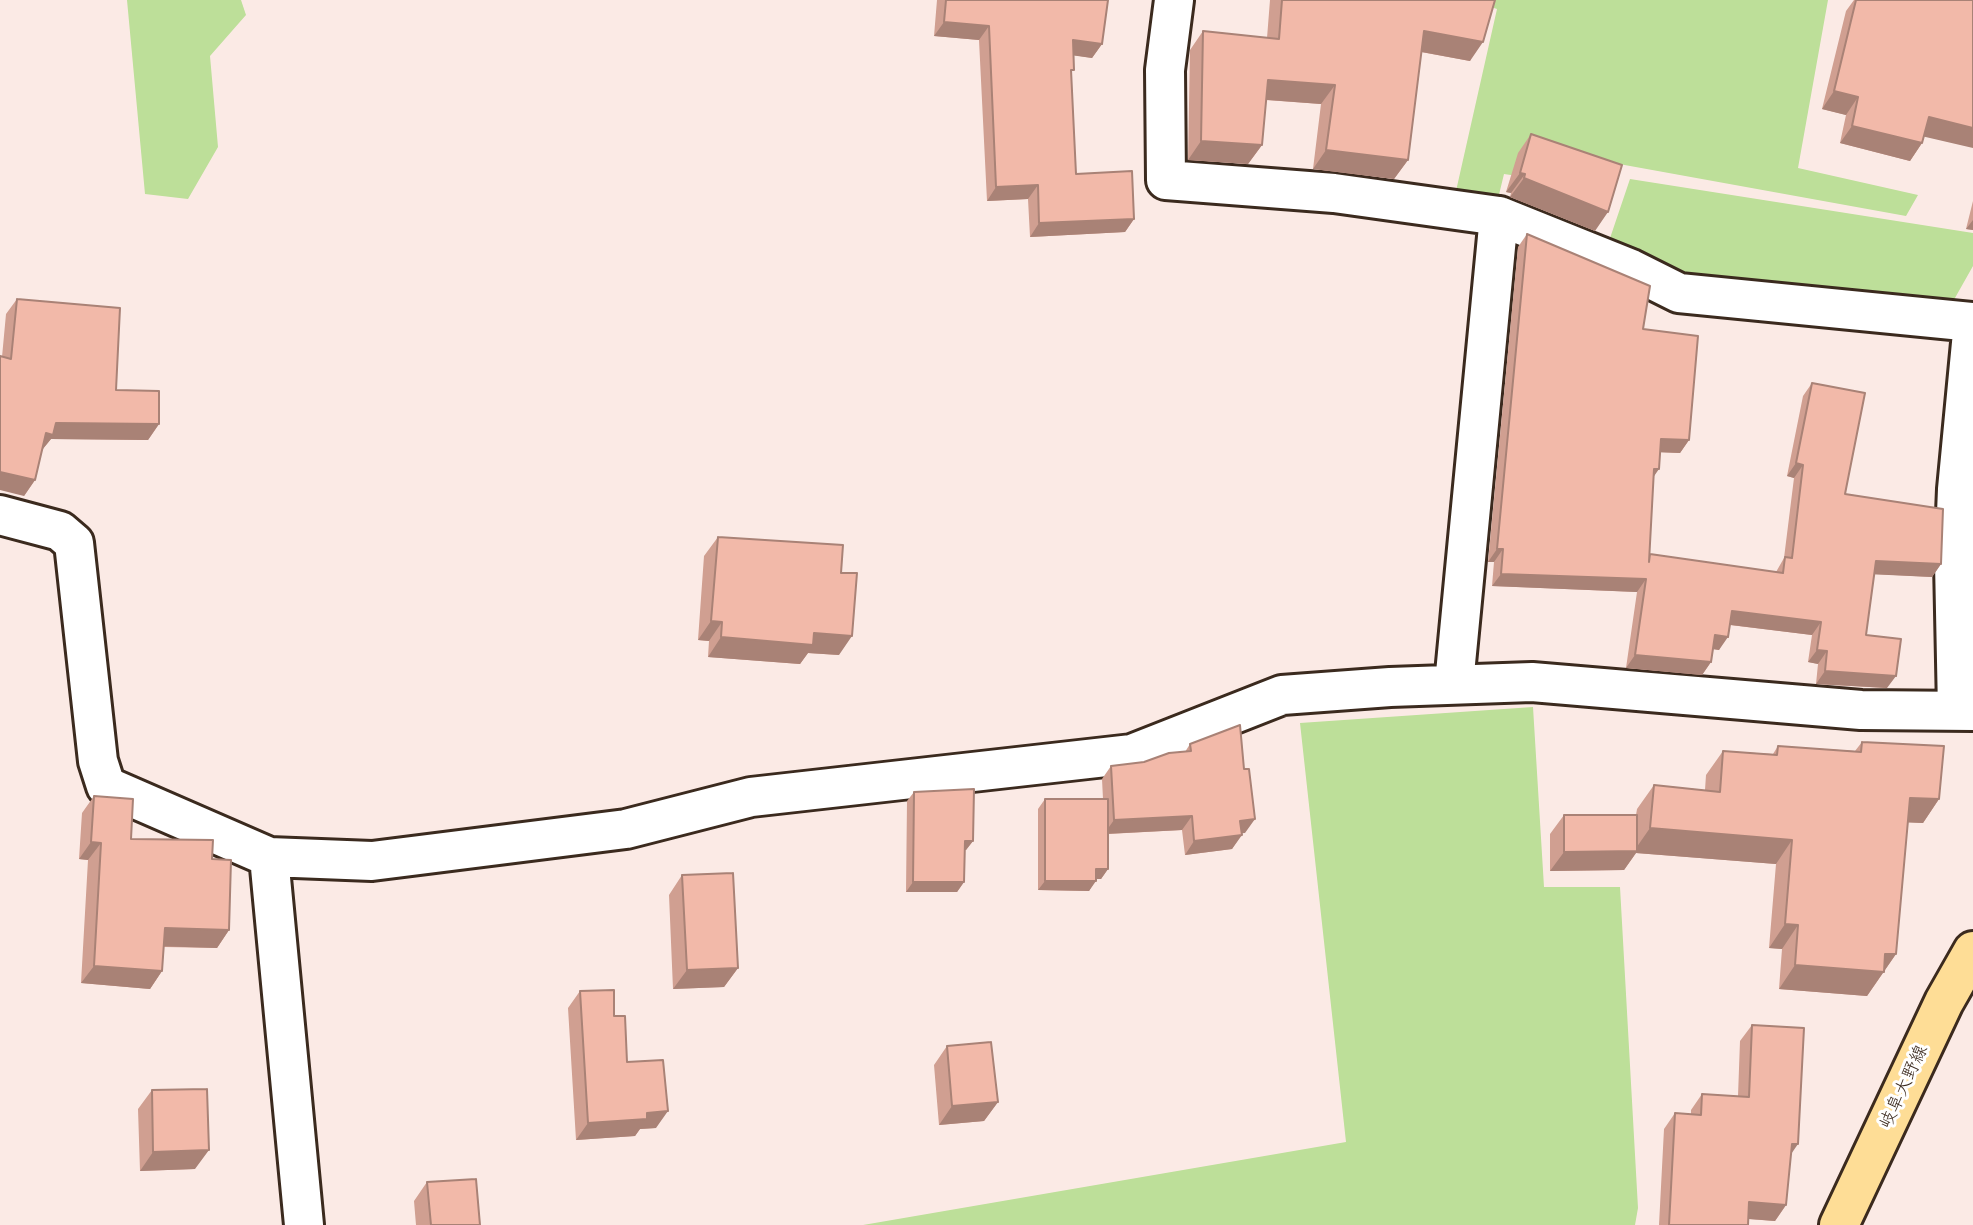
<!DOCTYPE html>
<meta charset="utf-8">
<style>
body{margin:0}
canvas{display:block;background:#fbeae5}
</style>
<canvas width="1973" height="1225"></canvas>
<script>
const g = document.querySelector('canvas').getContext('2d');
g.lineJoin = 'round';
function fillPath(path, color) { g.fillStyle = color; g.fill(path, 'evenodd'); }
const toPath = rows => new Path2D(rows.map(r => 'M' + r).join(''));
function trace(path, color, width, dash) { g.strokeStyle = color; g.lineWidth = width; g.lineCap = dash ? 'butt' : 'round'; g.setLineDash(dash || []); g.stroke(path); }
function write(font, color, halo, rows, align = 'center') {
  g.font = font + ' "Shantell Sans","Klee One",sans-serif'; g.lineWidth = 6; g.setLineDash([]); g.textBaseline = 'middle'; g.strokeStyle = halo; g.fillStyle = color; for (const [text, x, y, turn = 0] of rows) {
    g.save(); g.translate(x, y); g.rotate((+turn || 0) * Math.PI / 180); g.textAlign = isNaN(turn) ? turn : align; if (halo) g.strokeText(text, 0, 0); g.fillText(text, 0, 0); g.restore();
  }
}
fillPath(toPath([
 [127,0,241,0,246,15,210,56,218,147,188,199,145,194],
 [1470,0,1828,0,1798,168,1918,195,1906,216,1586,158,1578,185,1504,174,1496,207,1456,191,1497,9],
 [1630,179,1973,233,1973,266,1951,305,1699,280,1606,250],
 [1533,707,1544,887,1620,887,1638,1208,1635,1225,863,1225,1346,1142,1300,723]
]), '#bddf99');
const minor = toPath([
 [1174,0,1165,70,1166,180,1334,193,1499,216,1631,269,1679,293,1973,322],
 [0,515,60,531,74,543,98,761,106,786,269,857,372,861,626,829,751,797,1132,754,1282,695,1390,687,1532,682,1861,710,1973,711],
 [1454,684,1499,216],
 [1957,710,1954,562,1957,489,1973,322],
 [269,857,304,1225]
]);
const major = toPath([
 [1839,1225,1944,1002,1973,951]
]);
trace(minor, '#3b2a1e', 44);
trace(major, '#3b2a1e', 44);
trace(minor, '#fff', 38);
trace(major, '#fedd96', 38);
fillPath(toPath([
 [937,0,1108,0,1102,44,1092,58,1073,55,1071,74,1076,174,1134,219,1125,232,1030,237,1028,199,987,201,979,40,934,36],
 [1270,0,1495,0,1470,61,1421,52,1408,160,1394,179,1313,169,1321,104,1266,100,1262,145,1248,164,1188,160,1190,50,1203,31,1267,38],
 [1854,0,1973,0,1922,143,1910,161,1840,143,1846,115,1822,109,1846,11],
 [1531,134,1595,231,1510,197,1511,193,1506,192,1518,153],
 [1973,201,1973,230,1966,229],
 [1527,234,1643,329,1689,440,1680,453,1660,452,1653,478,1649,555,1776,572,1784,558,1794,478,1787,476,1803,396,1812,383,1845,494,1941,564,1932,577,1874,574,1866,635,1887,688,1816,684,1818,664,1808,662,1812,635,1730,625,1719,650,1713,649,1711,662,1702,675,1626,668,1637,592,1492,586,1494,562,1488,562,1518,247],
 [17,299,116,390,159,424,148,440,51,439,42,450,35,480,24,496,2,357,6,314],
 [718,537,839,655,808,653,800,664,708,657,709,641,698,640,704,556],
 [1862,742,1939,799,1923,823,1908,822,1896,954,1867,996,1779,989,1782,949,1769,948,1776,864,1636,853,1624,870,1550,871,1550,834,1564,815,1636,815,1637,809,1654,785,1705,790,1706,775,1723,751,1773,754,1778,746,1855,751],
 [1190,744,1245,833,1242,833,1232,849,1185,855,1182,830,1108,834,1108,869,1101,879,1096,879,1089,891,1038,890,1038,809,1045,799,1103,799,1102,779,1111,766,1144,762,1185,752],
 [914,792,973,841,966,850,964,850,964,882,957,892,906,892,907,801],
 [94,796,131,839,212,859,229,930,217,948,164,947,162,971,150,989,81,983,88,860,79,859,82,813],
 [682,875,738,968,724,987,673,989,669,895],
 [580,991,614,1016,627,1062,656,1128,640,1129,635,1136,576,1140,568,1008],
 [1752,1025,1791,1154,1786,1205,1775,1221,1748,1219,1748,1225,1659,1225,1664,1129,1675,1113,1691,1114,1691,1110,1702,1094,1738,1096,1740,1041],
 [947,1046,998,1102,984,1121,939,1125,934,1065],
 [152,1090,195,1169,140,1171,138,1109],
 [427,1182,480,1225,416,1225,414,1201]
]), '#d09f91');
fillPath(toPath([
 [944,22,989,26,979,40,934,36],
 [1424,31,1483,42,1470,61,1411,50],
 [1073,40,1102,44,1092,58,1063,54],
 [1268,80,1335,85,1321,104,1255,99],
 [1834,91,1858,97,1846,115,1822,109],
 [1929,117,1973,128,1973,148,1917,135],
 [1852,126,1922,143,1910,161,1840,143],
 [1201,141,1262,145,1248,164,1188,160],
 [1326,150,1408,160,1394,179,1313,169],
 [1520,173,1525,174,1511,193,1506,192],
 [1524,178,1608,212,1595,231,1510,197],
 [1038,185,1028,199,987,201,996,187],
 [1134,219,1125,232,1030,237,1039,223],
 [1973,220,1973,230,1966,229],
 [56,423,159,424,148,440,51,439,42,450,35,449,46,433],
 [1661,439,1689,440,1680,453,1652,452],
 [1796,463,1803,465,1794,478,1787,476],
 [1654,469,1659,469,1650,482],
 [0,472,35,480,24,496,0,490],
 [1497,549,1503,549,1494,562,1488,562],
 [1876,561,1941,564,1932,577,1867,574],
 [1501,574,1646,579,1637,592,1492,586],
 [1732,611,1821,622,1812,635,1723,624],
 [711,621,722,622,709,641,698,640],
 [814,633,852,636,839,655,808,653,800,664,708,657,721,637],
 [1715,635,1728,637,1719,650,1706,648],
 [1817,650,1827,651,1818,664,1808,662],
 [1635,655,1711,662,1702,675,1626,668],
 [1825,671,1896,676,1887,688,1816,684],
 [1910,798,1939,799,1923,823,1893,822],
 [1192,816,1182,830,1104,834,1114,820],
 [1255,819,1245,833,1231,834,1240,821],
 [1650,828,1792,840,1776,864,1636,853,1624,870,1550,871,1564,852,1634,851],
 [1242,835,1232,849,1185,855,1194,841],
 [965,841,973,841,966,850,958,850],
 [91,842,101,843,88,860,79,859],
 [1096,869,1108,869,1101,879,1089,879],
 [1045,881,1096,881,1089,891,1038,890],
 [913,882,964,882,957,892,906,892],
 [1785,924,1798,925,1782,949,1769,948],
 [165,928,229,930,217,948,153,946],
 [1885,954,1896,954,1867,996,1779,989,1795,965],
 [94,966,162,971,150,989,81,983],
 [738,968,724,987,673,989,687,970],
 [998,1102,984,1121,939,1125,952,1106],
 [668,1111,656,1128,640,1129,635,1136,576,1140,588,1123,647,1113],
 [1792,1144,1798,1144,1787,1160],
 [209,1150,195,1169,140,1171,153,1152],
 [1749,1202,1786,1205,1775,1221,1737,1218]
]), '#a98276');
const building = toPath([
 [946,0,1108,0,1102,44,1073,40,1074,70,1071,70,1076,174,1132,171,1134,219,1039,223,1038,185,996,187,989,26,944,22,946,0],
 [1282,0,1495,0,1483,42,1424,31,1408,160,1326,150,1335,85,1268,80,1262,145,1201,141,1203,31,1279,39,1282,0],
 [1856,0,1973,0,1973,128,1929,117,1922,143,1852,126,1858,97,1834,91,1856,0],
 [1531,134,1622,165,1608,212,1524,178,1525,174,1520,173,1531,134],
 [1527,234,1650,286,1643,329,1698,336,1689,440,1661,439,1659,469,1654,469,1649,562,1650,554,1783,573,1785,557,1792,558,1803,465,1796,463,1812,383,1865,393,1845,494,1943,509,1941,564,1876,561,1866,635,1901,639,1896,676,1825,671,1827,651,1817,650,1821,622,1732,611,1728,637,1715,635,1711,662,1635,655,1646,579,1501,574,1503,549,1497,549,1527,234],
 [17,299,120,308,116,390,159,391,159,424,56,423,53,435,46,433,35,480,0,472,0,356,11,359,17,299],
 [718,537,843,545,841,573,857,573,852,636,814,633,813,645,721,637,722,622,711,621,718,537],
 [1240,725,1244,769,1249,769,1255,819,1240,821,1242,835,1194,841,1192,816,1114,820,1111,766,1144,762,1169,753,1191,751,1190,744,1240,725],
 [1862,742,1944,746,1939,799,1910,798,1896,954,1885,954,1884,972,1795,965,1798,925,1785,924,1792,840,1650,828,1654,785,1720,792,1723,751,1777,755,1778,746,1861,752,1862,742],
 [974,789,973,841,965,841,964,882,913,882,914,792,974,789],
 [94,796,133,799,131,839,213,840,212,859,231,860,229,930,165,928,162,971,94,966,101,843,91,842,94,796],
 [1045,799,1108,799,1108,869,1096,869,1096,881,1045,881,1045,799],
 [1564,815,1637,815,1637,851,1564,852,1564,815],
 [733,873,738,968,687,970,682,875,733,873],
 [614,990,614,1016,625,1016,627,1062,663,1060,668,1111,647,1113,647,1119,588,1123,580,991,614,990],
 [1752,1025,1804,1028,1798,1144,1792,1144,1786,1205,1749,1202,1748,1225,1669,1225,1675,1113,1701,1115,1702,1094,1749,1097,1752,1025],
 [991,1042,998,1102,952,1106,947,1046,991,1042],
 [207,1089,209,1150,153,1152,152,1090,207,1089],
 [476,1179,480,1225,431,1225,427,1182,476,1179]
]);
fillPath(building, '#f2b9a9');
trace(building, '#a98276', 2);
write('18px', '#3b2a1e', '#fff', [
 ["岐阜大野線",1904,1087,-65]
]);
</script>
